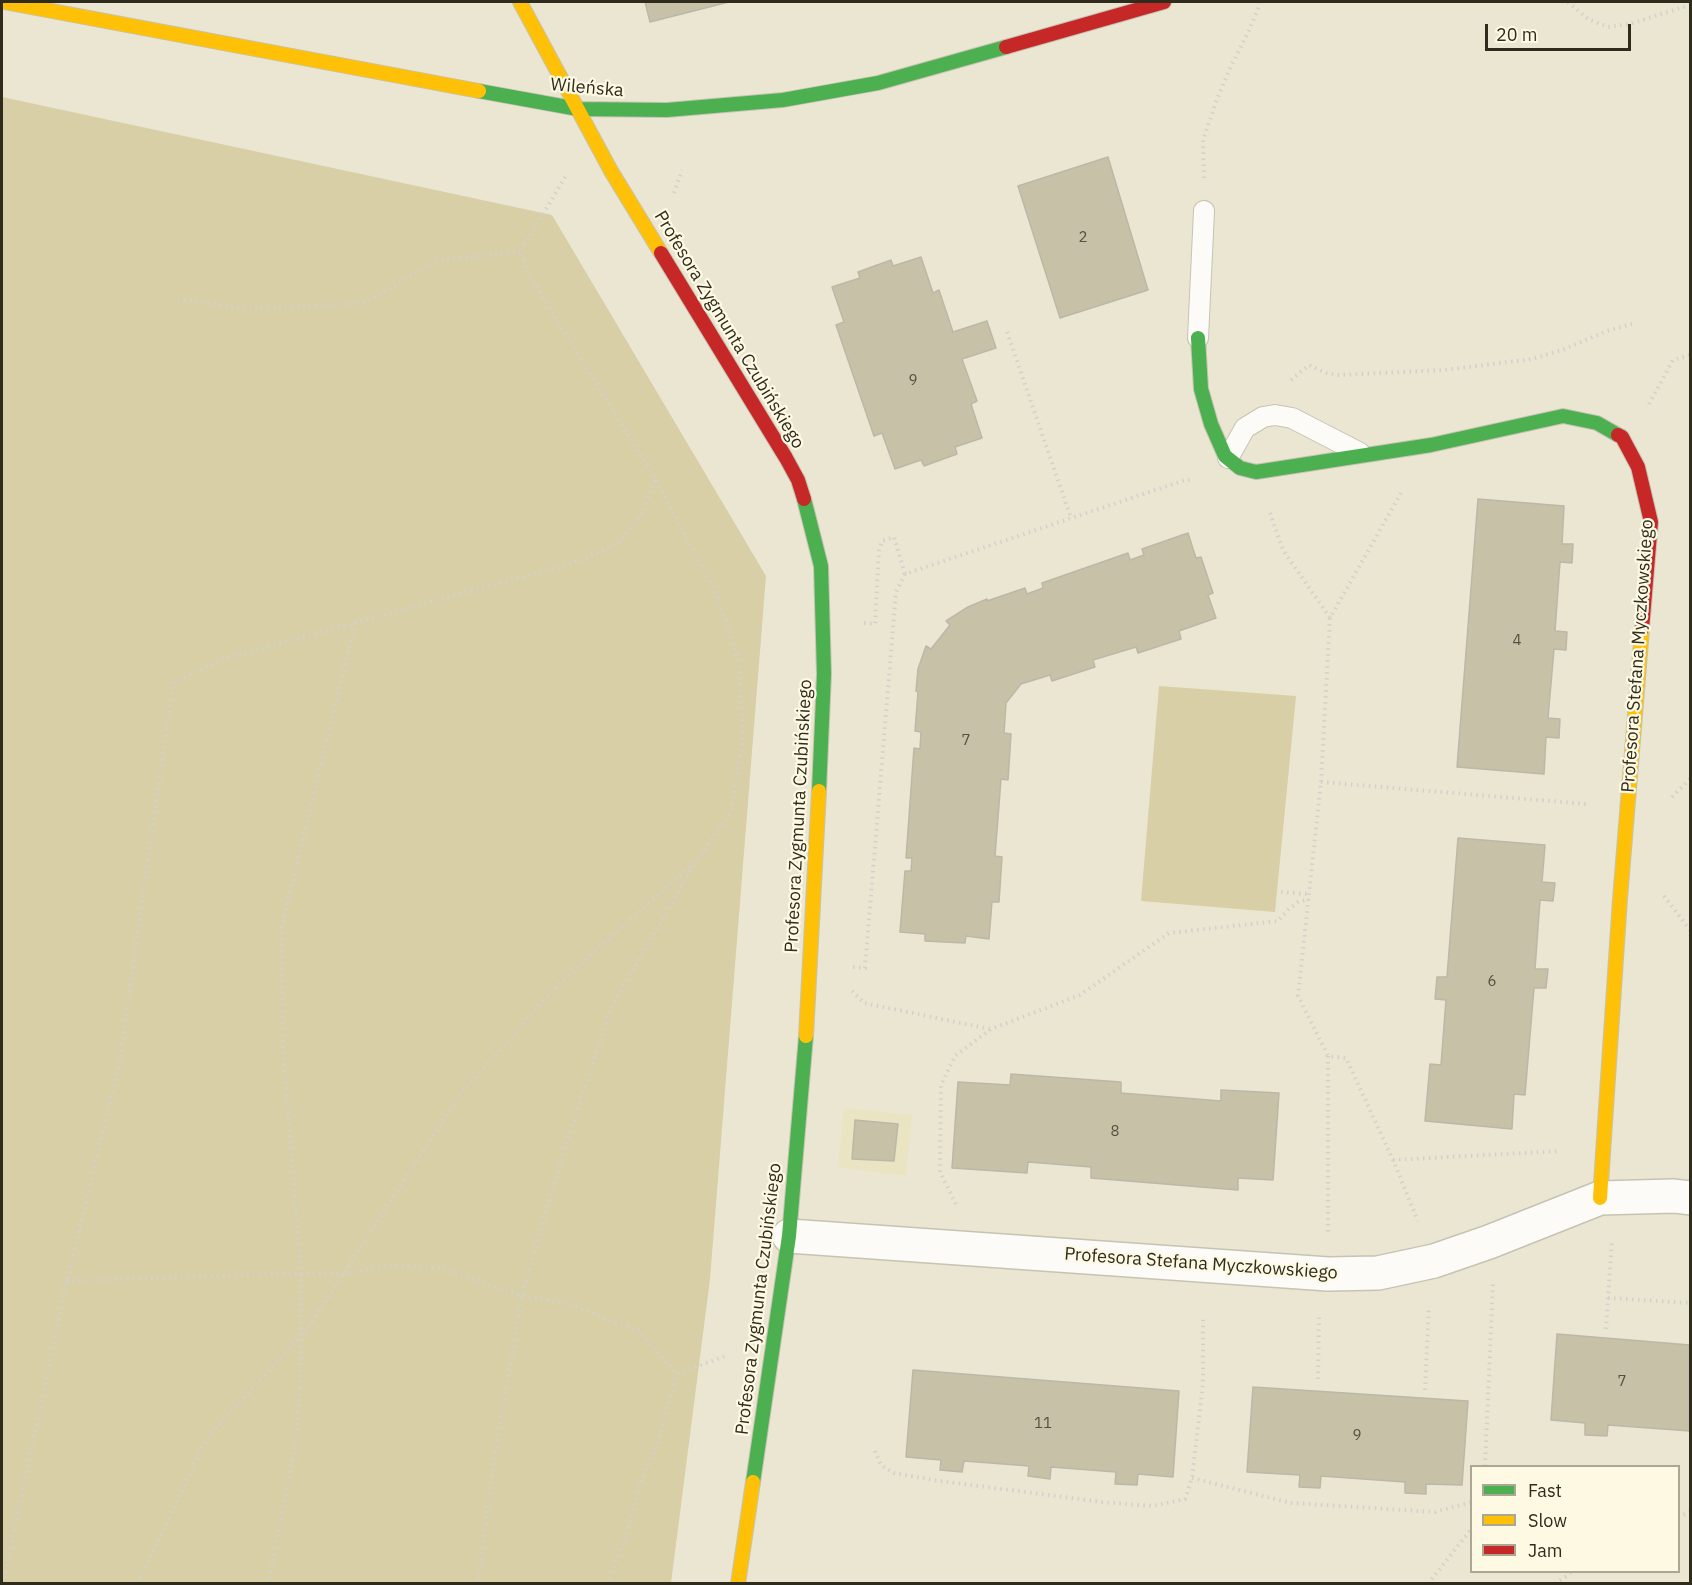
<!DOCTYPE html>
<meta charset="utf-8">
<style>
body{margin:0}
#map{position:relative;width:1692px;height:1585px;overflow:hidden;background:#eae6d2;font-family:"IBM Plex Sans",sans-serif}
canvas{display:block}
.frame{position:absolute;inset:0;border:3px solid #2f2c1e;pointer-events:none}
.legend{position:absolute;left:1470px;top:1465px;width:210px;height:108px;box-sizing:border-box;background:#fef9e3;border:2px solid #aba794;margin:0;padding:8px 10px;list-style:none;font-size:18px;color:#2f2c1e}
.legend li{display:flex;align-items:center;gap:12px;height:30px}
.legend b{width:30px;border:2px solid #aba794}
.scale{position:absolute;left:1485px;top:24px;width:146px;height:27px;box-sizing:border-box;border:3px solid #2f2c1e;border-top:0;padding-left:8px;font-size:18px;line-height:21px;white-space:nowrap;color:#2f2c1e;-webkit-text-stroke:4px #fef9e3;paint-order:stroke}
</style>
<div id="map">
<canvas width="1692" height="1585"></canvas>
<div class="frame"></div>
<ul class="legend">
<li><b style="height:8px;background:#4caf50"></b>Fast</li>
<li><b style="height:8px;background:#ffc107"></b>Slow</li>
<li><b style="height:8px;background:#c62828"></b>Jam</li>
</ul>
<div class="scale">20 m</div>
</div>
<script>
const g = document.querySelector('canvas').getContext('2d');
g.lineJoin = 'round';
function fillPath(path, color) { g.fillStyle = color; g.fill(path, 'evenodd'); }
const toPath = rows => new Path2D(rows.map(r => 'M' + r).join(''));
function trace(path, color, width, dash) { g.strokeStyle = color; g.lineWidth = width; g.lineCap = dash ? 'butt' : 'round'; g.setLineDash(dash || []); g.stroke(path); }
function write(font, color, halo, rows, align = 'center') {
  g.font = font + ' "IBM Plex Sans",sans-serif'; g.lineWidth = 4.5; g.setLineDash([]); g.textBaseline = 'middle'; g.strokeStyle = halo; g.fillStyle = color; for (const [text, x, y, turn = 0] of rows) {
    g.save(); g.translate(x, y); g.rotate((+turn || 0) * Math.PI / 180); g.textAlign = isNaN(turn) ? turn : align; if (halo) g.strokeText(text, 0, 0); g.fillText(text, 0, 0); g.restore();
  }
}
fillPath(toPath([
 [844,1108,912,1115,906,1176,838,1167]
]), '#ebe4c3');
fillPath(toPath([
 [2,97,552,215,766,576,710,1279,671,1583,2,1583],
 [1159,686,1296,696,1275,912,1141,901]
]), '#d8cfa6');
const building = toPath([
 [645,2,729,2,650,22,645,2],
 [1108,157,1148,290,1060,318,1018,186,1108,157],
 [921,257,933,293,939,290,953,332,987,321,996,348,962,359,977,401,971,404,982,438,955,447,957,454,924,466,921,460,895,469,882,433,874,436,836,325,844,322,832,287,860,278,858,272,891,260,893,266,921,257],
 [1478,499,1564,506,1562,544,1573,544,1572,563,1560,562,1555,631,1567,632,1566,650,1554,649,1548,718,1560,719,1559,738,1546,737,1544,774,1457,767,1478,499],
 [1188,533,1196,558,1201,557,1213,593,1208,595,1216,618,1179,631,1181,639,1138,653,1136,647,1093,660,1095,667,1052,681,1050,675,1021,684,1006,703,1004,733,1011,734,1008,780,1001,779,995,856,1002,857,999,902,992,902,989,939,966,936,965,943,925,941,925,934,900,932,905,871,911,871,912,858,906,858,914,748,920,749,921,732,915,731,918,692,916,691,918,669,926,646,931,649,950,625,946,621,968,607,987,599,987,601,1025,588,1027,594,1043,588,1042,583,1128,553,1130,560,1144,555,1142,549,1188,533],
 [1458,838,1545,845,1542,882,1555,883,1553,901,1540,900,1535,969,1548,969,1546,988,1534,988,1525,1095,1514,1094,1512,1129,1425,1121,1430,1064,1441,1065,1446,1000,1435,999,1437,977,1447,977,1458,838],
 [1011,1074,1121,1082,1121,1093,1221,1101,1221,1090,1279,1093,1273,1180,1238,1178,1238,1190,1091,1178,1091,1167,1028,1162,1027,1173,952,1168,958,1082,1010,1085,1011,1074],
 [855,1120,898,1124,894,1161,852,1159,855,1120],
 [1557,1334,1690,1345,1690,1431,1608,1425,1607,1436,1585,1435,1585,1423,1551,1420,1557,1334],
 [913,1370,1179,1391,1173,1477,1138,1474,1137,1485,1115,1484,1116,1472,1051,1467,1050,1479,1028,1476,1029,1466,964,1461,962,1472,940,1470,941,1460,906,1457,913,1370],
 [1253,1387,1468,1401,1462,1485,1426,1484,1426,1494,1405,1493,1405,1482,1321,1476,1320,1488,1299,1487,1300,1475,1247,1472,1253,1387]
]);
fillPath(building, '#c7c1a7');
trace(building, '#bbb8a8', 1.5);
const lane = toPath([
 [1198,338,1204,211],
 [1228,458,1245,428,1263,417,1275,415,1292,418,1360,453]
]);
const street = toPath([
 [789,1236,1328,1274,1378,1273,1434,1261,1489,1242,1600,1198,1674,1196,1690,1198]
]);
const fast = toPath([
 [479,91,578,109,667,110,783,100,878,83,1006,47],
 [1198,338,1201,389,1211,424,1225,456,1240,468,1256,472,1431,445,1563,416,1597,423,1618,435],
 [804,499,821,566,824,674,819,791],
 [753,1482,789,1236,806,1036]
]);
const slow = toPath([
 [4,2,479,91],
 [520,2,611,171,661,253],
 [806,1036,819,791],
 [1600,1198,1620,899,1642,629],
 [738,1584,753,1482]
]);
const jam = toPath([
 [1006,47,1164,2],
 [661,253,786,458,798,480,804,499],
 [1618,435,1622,437,1638,467,1651,522,1642,629]
]);
trace(lane, '#c6c3b3', 22);
trace(street, '#c6c3b3', 36);
trace(fast, '#c6c3b3', 16);
trace(slow, '#c6c3b3', 16);
trace(jam, '#c6c3b3', 16);
trace(toPath([
 [1568,2,1588,19,1608,27,1630,24,1690,5],
 [1204,178,1203,140,1217,99,1232,64,1247,35,1260,4],
 [674,193,682,170],
 [178,299,248,309,364,303,438,260,520,252],
 [1007,332,1071,518],
 [1291,380,1309,365,1326,373,1339,375,1445,370,1532,359,1562,350,1607,331,1632,324],
 [1649,404,1673,360,1690,355],
 [1401,493,1330,618,1321,782,1298,996,1328,1056,1346,1058,1393,1160,1418,1221],
 [1270,513,1283,550,1330,618],
 [864,623,875,624,879,550,882,541,894,537,905,574],
 [1321,782,1586,804],
 [1672,797,1690,779],
 [1281,892,1309,894],
 [1664,896,1690,930],
 [853,967,865,968,896,592,905,574,1185,480,1190,480],
 [852,991,864,1003,990,1029],
 [1328,1056,1328,1233],
 [1393,1160,1560,1151],
 [956,1204,940,1172,941,1085,955,1056,991,1029,1080,995,1169,933,1278,921,1289,909,1298,902,1309,899],
 [67,1281,274,1274,344,1274,385,1265,442,1268,522,1296,562,1302,639,1331,677,1374,728,1355],
 [1608,1298,1690,1303],
 [1606,1329,1612,1239],
 [1318,1379,1319,1316],
 [1425,1390,1429,1306],
 [875,1451,881,1465,894,1473,933,1480,1102,1502,1153,1506,1185,1499,1192,1478,1203,1384,1203,1318],
 [1485,1466,1493,1284],
 [1192,1478,1291,1503,1435,1512,1472,1502],
 [1678,1517,1690,1512],
 [3,1584,67,1281,119,1066,173,683,223,659,580,561,618,543,643,513,655,479],
 [138,1584,206,1439,310,1325,459,1096,558,985,697,860,731,812,743,740,739,662,717,595,655,478,529,275,520,252,566,176],
 [268,1584,296,1443,301,1371,301,1273,283,1047,282,926,355,623],
 [478,1584,494,1459,522,1296,559,1167,612,1006,695,863],
 [607,1584,627,1534,640,1483,657,1445,677,1374],
 [1428,1584,1472,1528],
 [1555,1584,1572,1572]
]), '#d2d1cb', 4, [1.5, 4.5]);
trace(lane, '#fcfbf8', 20);
trace(street, '#fcfbf8', 33);
trace(fast, '#4caf50', 14);
trace(slow, '#ffc107', 14);
trace(jam, '#c62828', 14);
write('15px', '#555140', null, [
 ["2",1083,238],
 ["9",913,381],
 ["4",1517,641],
 ["7",966,741],
 ["6",1492,982],
 ["8",1115,1132],
 ["7",1622,1382],
 ["11",1043,1424],
 ["9",1357,1436]
]);
write('18px', '#2f2c1e', '#fef9e3', [
 ["Wileńska",587,88,5],
 ["Profesora Zygmunta Czubińskiego",729,330,59],
 ["Profesora Stefana Myczkowskiego",1638,656,-86],
 ["Profesora Zygmunta Czubińskiego",799,816,-87],
 ["Profesora Stefana Myczkowskiego",1201,1264,4],
 ["Profesora Zygmunta Czubińskiego",759,1299,-83]
]);
</script>
